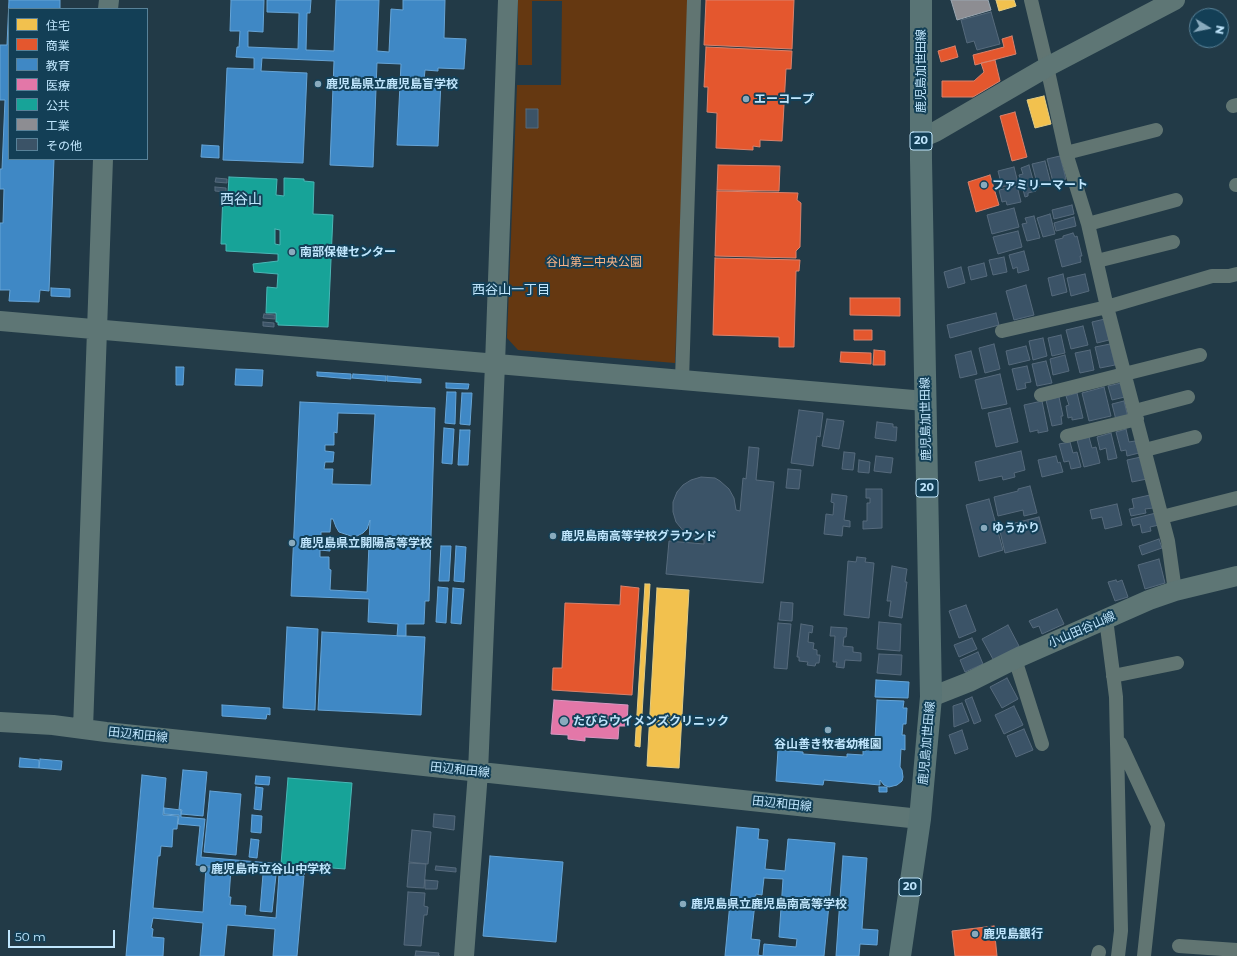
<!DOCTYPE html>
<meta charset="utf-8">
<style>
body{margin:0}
#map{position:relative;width:1237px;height:956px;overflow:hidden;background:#223a47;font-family:Montserrat,"Noto Sans JP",sans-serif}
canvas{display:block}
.legend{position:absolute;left:8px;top:8px;width:140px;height:152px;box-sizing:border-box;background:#133f56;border:1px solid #588299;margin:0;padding:5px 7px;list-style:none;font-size:12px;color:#c0e6fd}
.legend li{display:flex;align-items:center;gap:8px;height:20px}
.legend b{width:20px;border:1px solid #588299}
.north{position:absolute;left:1189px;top:8px;width:40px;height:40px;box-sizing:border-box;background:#133f56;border:1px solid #588299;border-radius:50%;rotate:100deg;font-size:11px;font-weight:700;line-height:16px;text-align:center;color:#c0e6fd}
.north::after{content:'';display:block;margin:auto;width:14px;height:18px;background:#89aabd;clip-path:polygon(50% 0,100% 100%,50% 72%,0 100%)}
.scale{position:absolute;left:8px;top:930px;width:107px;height:18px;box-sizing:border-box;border:2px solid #c0e6fd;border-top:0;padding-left:5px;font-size:12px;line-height:14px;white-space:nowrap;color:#c0e6fd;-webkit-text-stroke:3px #133f56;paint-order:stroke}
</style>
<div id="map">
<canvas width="1237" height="956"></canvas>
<ul class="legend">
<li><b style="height:11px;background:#f2c14e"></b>住宅</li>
<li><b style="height:11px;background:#e4572e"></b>商業</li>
<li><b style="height:11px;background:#3f88c5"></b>教育</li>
<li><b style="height:11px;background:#e377a8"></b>医療</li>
<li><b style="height:11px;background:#17a398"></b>公共</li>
<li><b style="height:11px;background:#8d8d92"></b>工業</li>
<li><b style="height:11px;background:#3b5367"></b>その他</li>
</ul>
<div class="north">N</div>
<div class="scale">50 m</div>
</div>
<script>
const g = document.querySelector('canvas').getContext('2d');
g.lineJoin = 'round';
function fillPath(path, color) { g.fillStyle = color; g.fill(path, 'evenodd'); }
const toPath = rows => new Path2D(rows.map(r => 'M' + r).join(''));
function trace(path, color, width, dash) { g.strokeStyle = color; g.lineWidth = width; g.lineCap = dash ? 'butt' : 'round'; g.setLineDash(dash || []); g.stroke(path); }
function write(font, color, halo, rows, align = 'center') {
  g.font = font + ' Montserrat,"Noto Sans JP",sans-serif'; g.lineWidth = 4; g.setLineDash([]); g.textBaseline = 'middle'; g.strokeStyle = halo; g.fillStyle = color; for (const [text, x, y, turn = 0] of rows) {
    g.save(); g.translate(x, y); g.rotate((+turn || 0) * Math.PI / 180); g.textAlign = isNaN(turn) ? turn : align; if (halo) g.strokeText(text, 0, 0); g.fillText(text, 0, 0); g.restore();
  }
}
fillPath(toPath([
 [518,0,689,0,675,363,518,350,507,338,517,85,561,85,562,1,532,1,532,65,518,65]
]), '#653811');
const homes = toPath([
 [996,0,1014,0,1016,6,999,11,996,0],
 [1044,96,1051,124,1035,128,1027,100,1044,96],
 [645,584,650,584,640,747,635,746,645,584],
 [657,588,689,590,679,768,647,766,657,588]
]);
fillPath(homes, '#f2c14e');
trace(homes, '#e3cc82', 1);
const shops = toPath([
 [706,0,794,0,792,49,704,45,706,0],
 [1012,36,1016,54,975,65,973,55,1004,47,1002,39,1012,36],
 [955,46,958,57,941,62,938,51,955,46],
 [706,47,792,51,791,69,786,69,782,141,760,140,760,147,753,146,753,150,716,148,717,113,707,112,708,87,704,87,706,47],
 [995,60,1000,81,973,97,942,97,942,81,974,81,984,72,981,63,995,60],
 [1015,112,1027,157,1012,161,1000,116,1015,112],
 [718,165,780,166,779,191,717,190,718,165],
 [990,175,999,205,976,212,968,182,990,175],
 [717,191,798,193,797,200,801,203,800,247,796,251,796,258,715,256,717,191],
 [715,258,800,260,799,271,796,271,794,347,779,347,779,337,713,335,715,258],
 [850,298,900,298,900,316,850,315,850,298],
 [854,330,872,330,872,340,854,340,854,330],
 [874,350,885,351,885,365,873,365,874,350],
 [841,352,871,353,871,364,840,362,841,352],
 [621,586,639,588,632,695,552,690,553,668,562,668,565,603,620,605,621,586],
 [994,926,997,956,955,956,952,931,994,926]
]);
fillPath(shops, '#e4572e');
trace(shops, '#d9826c', 1);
const schools = toPath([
 [9,0,60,0,60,9,9,9,9,159,54,159,49,291,40,290,39,302,9,301,10,290,0,290,0,223,3,223,4,189,0,189,0,169,2,169,5,100,0,100,0,45,7,45,9,0],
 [231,0,264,0,263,32,248,31,248,47,298,49,299,13,267,12,267,0,311,0,310,13,307,13,306,50,334,51,336,0,379,0,377,51,389,52,391,9,403,10,403,0,445,0,444,38,466,39,464,69,438,68,438,71,425,70,424,80,441,81,438,146,397,145,401,64,377,63,373,167,330,165,334,61,262,58,261,71,307,73,303,163,223,160,227,68,254,69,254,58,236,57,237,47,239,47,240,31,230,31,231,0],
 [202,145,219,146,219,158,201,157,202,145],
 [51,288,70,289,70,297,51,296,51,288],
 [176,367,184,367,183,385,176,385,176,367],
 [236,369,263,370,262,386,235,385,236,369],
 [317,372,351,374,351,379,317,376,317,372],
 [353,374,386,376,386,381,352,378,353,374],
 [387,376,421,379,421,383,387,381,387,376],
 [446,383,469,384,468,389,446,388,446,383],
 [447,392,456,392,455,424,445,423,447,392],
 [462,393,472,393,470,425,460,424,462,393],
 [300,402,435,408,429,601,425,601,424,624,406,624,406,636,397,636,398,624,368,622,369,599,291,596,300,402],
 [338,413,375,414,371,485,332,484,333,469,324,469,325,462,333,462,334,452,325,451,325,445,334,445,334,432,337,433,338,413],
 [331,519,333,519,336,527,339,532,351,536,357,536,363,533,367,529,370,520,367,592,330,590,331,570,329,569,329,557,320,557,320,550,330,551,330,539,321,538,321,532,330,532,331,519],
 [444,428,454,429,452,464,442,463,444,428],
 [460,430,470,430,468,465,458,465,460,430],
 [441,546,451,546,449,581,439,581,441,546],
 [456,546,466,547,464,582,454,581,456,546],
 [438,587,448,588,446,623,436,622,438,587],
 [453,588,464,589,461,624,451,623,453,588],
 [287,627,318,629,315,710,283,708,287,627],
 [322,632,425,637,421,715,318,710,322,632],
 [876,680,909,682,908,698,875,697,876,680],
 [877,700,904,701,903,708,907,708,906,724,903,724,902,735,905,735,905,750,901,749,900,767,902,770,903,777,902,781,897,785,889,787,884,785,880,780,880,785,824,780,823,785,776,781,778,750,803,752,803,754,847,757,847,754,863,755,863,750,866,751,866,740,875,741,877,700],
 [222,705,270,708,270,715,267,714,266,719,222,716,222,705],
 [20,758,39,760,39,768,19,767,20,758],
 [40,759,62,761,61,770,39,768,40,759],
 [183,770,207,772,203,816,181,814,182,810,179,809,183,770],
 [142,775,166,778,163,815,178,816,177,829,173,829,172,847,161,846,160,856,158,856,153,908,203,912,206,867,231,869,229,897,231,897,230,905,246,906,245,915,276,918,279,874,304,876,297,956,273,956,275,929,227,925,224,956,200,956,203,923,153,918,151,928,153,929,152,937,164,938,163,956,126,956,142,775],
 [256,776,270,777,269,785,255,784,256,776],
 [256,787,263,788,261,810,254,809,256,787],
 [879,787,887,787,887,792,879,792,879,787],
 [210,791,241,794,236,855,204,852,210,791],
 [164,808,181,810,181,817,205,819,201,857,305,866,304,875,196,865,200,826,178,824,179,815,164,814,164,808],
 [252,815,262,816,261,833,251,832,252,815],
 [737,827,759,829,758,839,768,840,765,869,785,871,788,839,835,843,824,956,725,956,737,827],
 [764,878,783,879,779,937,797,939,796,947,764,944,763,956,758,955,760,940,751,939,756,894,762,895,764,878],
 [251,839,259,840,257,858,249,857,251,839],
 [490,856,563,862,556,942,483,936,490,856],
 [843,856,867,858,862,929,878,930,877,945,860,944,859,956,836,956,843,856],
 [263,874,276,875,272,912,260,911,263,874]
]);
fillPath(schools, '#3f88c5');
trace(schools, '#66a4d6', 1);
const health = toPath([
 [554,700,628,705,627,726,619,726,618,739,585,737,585,741,568,739,568,735,551,734,554,700]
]);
fillPath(health, '#e377a8');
trace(health, '#d898c2', 1);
const public = toPath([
 [229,177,277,179,276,195,284,196,284,178,304,179,304,181,314,182,313,214,333,215,328,327,278,325,278,322,276,322,276,313,266,313,267,287,277,288,278,274,254,272,253,264,278,261,278,254,226,251,226,244,221,244,223,193,228,193,229,177],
 [275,229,280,230,280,245,275,244,275,229],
 [288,778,352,783,345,869,281,864,288,778]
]);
fillPath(public, '#17a398');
trace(public, '#4ab7b6', 1);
const industry = toPath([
 [951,0,988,0,991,10,957,20,951,0]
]);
fillPath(industry, '#8d8d92');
trace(industry, '#9ca8b2', 1);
const building = toPath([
 [991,12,1000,44,977,50,974,41,967,43,961,20,991,12],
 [526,109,538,109,538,128,526,128,526,109],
 [1060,156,1066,179,1053,182,1047,159,1060,156],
 [1045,161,1051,184,1038,187,1032,164,1045,161],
 [1029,165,1036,191,1028,193,1028,196,1025,197,1019,175,1023,174,1021,168,1029,165],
 [1014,167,1018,183,1002,187,998,171,1014,167],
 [216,178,227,179,227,183,215,182,216,178],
 [1017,186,1021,202,1007,205,1006,201,1002,202,999,190,1017,186],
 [215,187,226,188,226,192,215,191,215,187],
 [1072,205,1074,214,1054,219,1052,210,1072,205],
 [1014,208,1019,227,992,234,987,215,1014,208],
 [1050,214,1055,234,1043,237,1037,218,1050,214],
 [1034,216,1040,238,1027,241,1022,224,1027,223,1025,218,1034,216],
 [1074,217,1076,226,1056,231,1054,223,1074,217],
 [1018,231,1022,247,998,254,993,237,1018,231],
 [1073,233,1075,237,1077,236,1082,256,1080,256,1081,262,1062,267,1055,240,1063,238,1063,236,1073,233],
 [1024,251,1029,270,1018,273,1017,267,1013,269,1009,255,1024,251],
 [1004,257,1007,272,993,275,989,260,1004,257],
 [984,263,987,276,971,280,968,267,984,263],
 [961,267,965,283,948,288,944,272,961,267],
 [1063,274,1067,292,1052,296,1048,278,1063,274],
 [1085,274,1089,291,1071,296,1067,278,1085,274],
 [1026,285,1034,315,1014,320,1006,291,1026,285],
 [996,313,999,325,950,338,947,325,996,313],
 [264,314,275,315,275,319,263,318,264,314],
 [1105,319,1109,340,1097,343,1092,322,1105,319],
 [263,322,274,323,274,327,263,326,263,322],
 [1083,326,1088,345,1071,349,1066,330,1083,326],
 [1061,335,1065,353,1052,356,1048,338,1061,335],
 [1043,338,1047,356,1033,360,1029,341,1043,338],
 [994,344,1000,369,985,373,979,348,994,344],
 [1110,344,1115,365,1100,368,1095,347,1110,344],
 [1026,346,1030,360,1009,365,1006,351,1026,346],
 [1090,350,1094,370,1080,373,1075,353,1090,350],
 [971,351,977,374,960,378,955,355,971,351],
 [1065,355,1069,371,1053,375,1050,359,1065,355],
 [1046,361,1052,383,1037,386,1032,364,1046,361],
 [1027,366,1031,382,1025,383,1026,388,1017,390,1012,369,1027,366],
 [1000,374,1007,404,982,409,975,380,1000,374],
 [1121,383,1125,397,1112,400,1108,386,1121,383],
 [1104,387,1111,416,1089,421,1082,393,1104,387],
 [1077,393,1083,418,1072,420,1072,417,1068,418,1066,406,1069,405,1066,396,1077,393],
 [1059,397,1063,416,1061,416,1062,424,1052,426,1046,400,1059,397],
 [1042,401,1048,431,1038,433,1038,430,1030,432,1024,405,1042,401],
 [1124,401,1128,417,1116,420,1112,404,1124,401],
 [1010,408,1018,442,996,447,988,413,1010,408],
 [799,410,823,413,820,437,817,436,813,466,791,463,799,410],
 [827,419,844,421,839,449,822,446,827,419],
 [877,422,893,424,893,427,897,427,896,441,875,438,877,422],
 [1126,429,1129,442,1135,441,1139,453,1127,456,1126,450,1121,451,1116,432,1126,429],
 [1111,433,1117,458,1108,460,1106,448,1100,450,1097,437,1111,433],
 [1089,437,1092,448,1096,447,1100,463,1084,467,1077,440,1089,437],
 [1070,442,1073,453,1077,452,1081,467,1071,469,1069,461,1064,462,1059,444,1070,442],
 [749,447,759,448,756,480,774,482,763,583,666,574,669,541,704,544,704,540,693,538,685,533,676,522,673,512,673,502,677,492,683,485,691,480,701,477,715,478,720,481,729,489,734,498,736,510,740,511,743,478,746,479,749,447],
 [1021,451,1025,470,1014,473,1015,477,1003,480,1002,476,979,481,975,462,1021,451],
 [844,452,855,453,853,470,842,469,844,452],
 [876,456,893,458,891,473,874,471,876,456],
 [1056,456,1058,463,1060,462,1063,472,1042,477,1038,460,1056,456],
 [1141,457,1147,479,1132,482,1127,460,1141,457],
 [859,460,870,462,869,473,858,472,859,460],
 [788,469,801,470,799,489,786,488,788,469],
 [1030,486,1037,513,1024,516,1023,510,998,516,994,497,1018,491,1018,489,1030,486],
 [866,489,882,489,882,528,863,529,863,521,867,521,867,503,870,503,870,498,866,498,866,489],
 [832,494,847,496,844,520,850,521,850,527,843,526,842,536,824,534,826,514,833,515,834,503,831,502,832,494],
 [1150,495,1153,508,1145,509,1146,513,1131,516,1129,509,1134,508,1132,499,1150,495],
 [989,499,1003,550,979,557,966,505,989,499],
 [1117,504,1122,525,1105,529,1102,517,1092,519,1090,510,1117,504],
 [1156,513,1159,525,1150,527,1151,531,1142,533,1140,524,1133,526,1131,519,1156,513],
 [1039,517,1046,543,1005,553,999,527,1039,517],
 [1159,539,1162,548,1142,555,1139,546,1159,539],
 [857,557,866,558,865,562,874,563,869,618,844,615,848,561,856,562,857,557],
 [1159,559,1165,583,1145,589,1138,565,1159,559],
 [892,566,907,569,905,582,907,582,902,618,889,616,891,601,887,601,892,566],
 [1116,580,1117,582,1122,580,1128,597,1115,601,1108,582,1116,580],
 [781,602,793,603,792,621,779,620,781,602],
 [966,605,976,631,959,638,949,611,966,605],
 [1057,609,1064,624,1042,634,1039,626,1033,628,1029,621,1057,609],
 [879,622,901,624,900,651,877,649,879,622],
 [778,623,791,624,787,669,774,668,778,623],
 [801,624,813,626,812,633,809,632,808,642,814,643,813,649,817,650,817,655,820,655,819,663,816,663,815,666,807,665,808,662,799,661,799,657,797,657,801,624],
 [1008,625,1019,646,994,661,982,639,1008,625],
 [831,627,847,628,846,637,844,637,843,646,853,647,853,652,861,653,861,661,845,660,844,668,836,667,837,662,833,662,835,636,830,636,831,627],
 [972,638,977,649,959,657,954,645,972,638],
 [978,652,983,664,965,672,960,660,978,652],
 [879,654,902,655,901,675,877,673,879,654],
 [1007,678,1018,699,1002,708,990,687,1007,678],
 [972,697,981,721,974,724,965,700,972,697],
 [962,703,969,721,954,727,953,706,962,703],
 [1014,706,1023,725,1004,734,995,715,1014,706],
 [1024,729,1033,750,1016,757,1007,736,1024,729],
 [962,730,968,749,955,754,949,735,962,730],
 [434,814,455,816,454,830,433,827,434,814],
 [412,830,431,832,428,864,409,862,412,830],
 [409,863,426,864,424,888,407,887,409,863],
 [436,866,456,868,456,872,435,870,436,866],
 [425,880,438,881,437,889,425,889,425,880],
 [408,892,425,893,424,906,428,907,427,915,424,915,421,946,404,945,408,892],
 [416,951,439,953,438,956,440,956,415,956,416,951]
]);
fillPath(building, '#3b5367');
trace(building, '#566a7c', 1);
trace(toPath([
 [1031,0,1047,67,1066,153,1088,224,1107,307,1168,541,1175,591],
 [1233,106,1237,105],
 [1066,153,1156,130],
 [1236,185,1237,185],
 [1088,224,1176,200],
 [1097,261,1173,242],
 [1002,331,1107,307,1212,276,1229,276,1237,274],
 [682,380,694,0],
 [1041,395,1200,355],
 [1135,411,1188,397],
 [1067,436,1137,419],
 [1145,450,1195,437],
 [1162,517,1237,498],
 [1106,619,1116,697,1121,931,1118,956],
 [1015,659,1042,744],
 [1113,676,1177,663],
 [1120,743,1158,825,1144,956],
 [1179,946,1237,950],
 [1098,956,1099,952]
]), '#617572', 14);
trace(toPath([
 [108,9,109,0],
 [921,138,935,132,1047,67,1175,0],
 [0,321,925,401],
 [931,697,969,682,1015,659,1149,600,1175,591,1237,576],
 [0,722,53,725,106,732,920,819],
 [83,729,103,159],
 [464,956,478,772,495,364,508,0]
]), '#5e7675', 20);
trace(toPath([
 [900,956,920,819,931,697,921,160,921,0]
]), '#597475', 22);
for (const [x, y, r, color] of [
 [318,84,4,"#89aabd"],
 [746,99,4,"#89aabd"],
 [984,185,4,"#89aabd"],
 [292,252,4,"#89aabd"],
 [984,528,4,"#89aabd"],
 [553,536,4,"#89aabd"],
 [292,543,4,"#89aabd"],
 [564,721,5,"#89aabd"],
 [828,730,4,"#89aabd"],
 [203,869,4,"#89aabd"],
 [683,904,4,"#89aabd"],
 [975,934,4,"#89aabd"]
]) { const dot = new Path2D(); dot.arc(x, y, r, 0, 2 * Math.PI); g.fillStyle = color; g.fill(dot); trace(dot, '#133f56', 1.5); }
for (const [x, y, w] of [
 [921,141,22],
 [927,488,22],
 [910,887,22]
]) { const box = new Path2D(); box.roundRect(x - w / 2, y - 9, w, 18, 3); g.fillStyle = '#133f56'; g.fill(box); trace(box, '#c0e6fd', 1); }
write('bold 11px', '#c0e6fd', null, [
 ["20",921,141],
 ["20",927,488],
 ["20",910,887]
]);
write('12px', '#c0e6fd', '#133f56', [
 ["鹿児島加世田線",921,71,-90],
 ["鹿児島加世田線",926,419,-91],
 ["小山田谷山線",1082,630,-24],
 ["田辺和田線",138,735,6],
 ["鹿児島加世田線",927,743,-85],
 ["田辺和田線",460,770,6],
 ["田辺和田線",782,804,6]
]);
write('bold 12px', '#c0e6fd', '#133f56', [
 ["鹿児島県立鹿児島盲学校",326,84],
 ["エーコープ",754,99],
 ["ファミリーマート",992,185],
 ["南部保健センター",300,252],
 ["ゆうかり",992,528],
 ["鹿児島南高等学校グラウンド",561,536],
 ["鹿児島県立開陽高等学校",300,543],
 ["たびらウイメンズクリニック",573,721],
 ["谷山善き牧者幼稚園",828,744,"center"],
 ["鹿児島市立谷山中学校",211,869],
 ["鹿児島県立鹿児島南高等学校",691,904],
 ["鹿児島銀行",983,934]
], 'left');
write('12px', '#f8b386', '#133f56', [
 ["谷山第二中央公園",594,262]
]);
write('13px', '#c0e6fd', '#133f56', [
 ["西谷山一丁目",511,290]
]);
write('14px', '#c0e6fd', '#133f56', [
 ["西谷山",241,200]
]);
</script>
